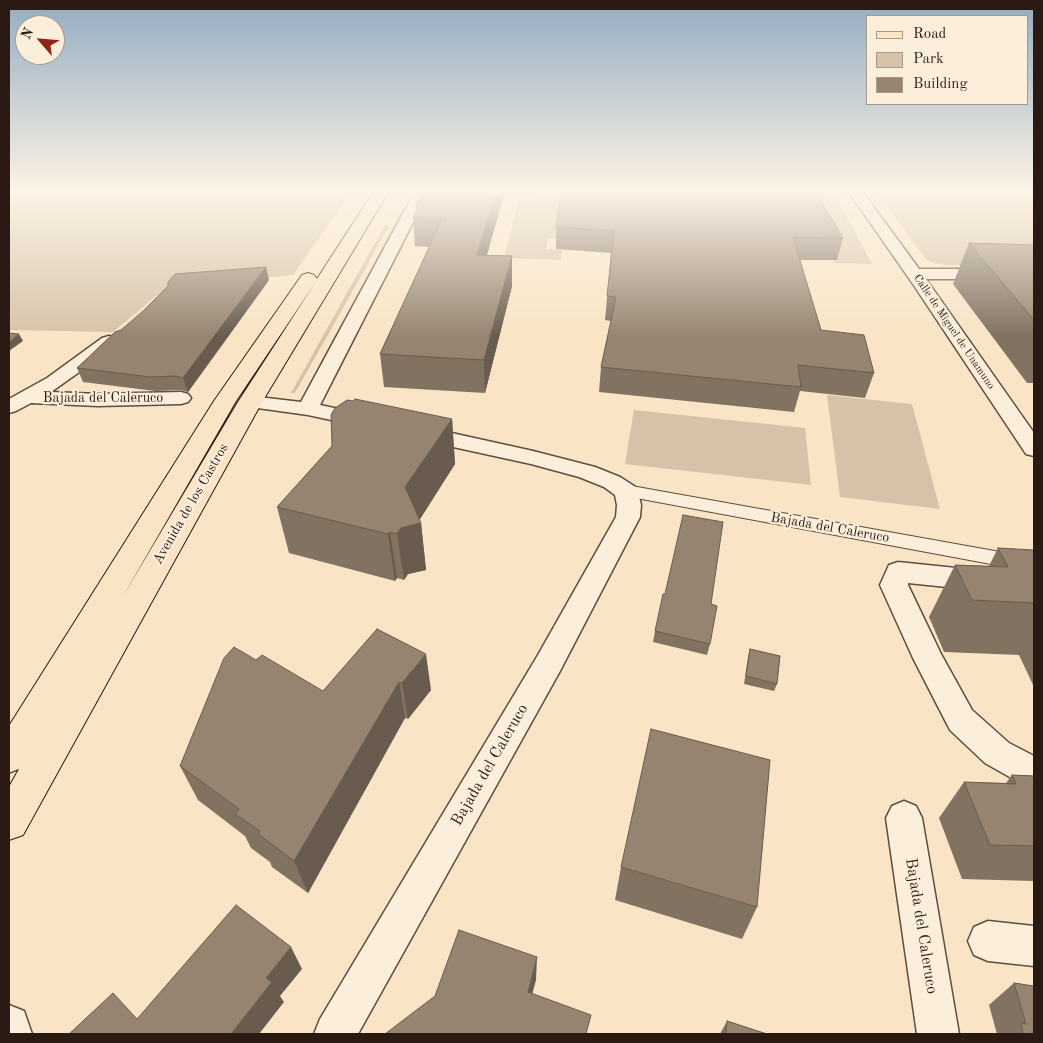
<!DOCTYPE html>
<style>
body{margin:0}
#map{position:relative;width:1043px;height:1043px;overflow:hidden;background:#f9e5c6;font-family:"Old Standard TT",serif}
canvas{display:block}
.frame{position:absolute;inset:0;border:10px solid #2b1a14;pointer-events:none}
.legend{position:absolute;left:866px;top:15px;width:162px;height:90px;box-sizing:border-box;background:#fbeeda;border:1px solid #a8998b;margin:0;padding:6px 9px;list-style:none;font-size:15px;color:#2b1a14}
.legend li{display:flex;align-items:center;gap:10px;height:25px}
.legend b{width:25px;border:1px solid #a8998b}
.north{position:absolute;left:15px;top:15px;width:50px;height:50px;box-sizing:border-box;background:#fbeeda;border:1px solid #a8998b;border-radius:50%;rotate:297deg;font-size:14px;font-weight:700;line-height:20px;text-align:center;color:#2b1a14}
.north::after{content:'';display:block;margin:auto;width:18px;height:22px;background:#8f2418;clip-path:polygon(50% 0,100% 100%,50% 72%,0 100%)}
</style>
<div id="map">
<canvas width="1043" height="1043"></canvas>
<div class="frame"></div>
<ul class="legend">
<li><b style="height:6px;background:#f9e5c6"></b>Road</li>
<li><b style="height:14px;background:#d6c2a8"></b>Park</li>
<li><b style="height:14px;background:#968471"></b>Building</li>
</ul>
<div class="north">N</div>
</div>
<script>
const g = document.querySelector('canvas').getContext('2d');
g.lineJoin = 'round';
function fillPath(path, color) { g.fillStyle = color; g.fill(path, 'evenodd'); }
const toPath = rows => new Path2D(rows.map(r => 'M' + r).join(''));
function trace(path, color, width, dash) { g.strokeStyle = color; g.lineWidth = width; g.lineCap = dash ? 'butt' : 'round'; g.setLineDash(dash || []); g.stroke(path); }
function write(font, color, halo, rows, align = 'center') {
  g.font = font + ' "Old Standard TT",serif'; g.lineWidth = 4.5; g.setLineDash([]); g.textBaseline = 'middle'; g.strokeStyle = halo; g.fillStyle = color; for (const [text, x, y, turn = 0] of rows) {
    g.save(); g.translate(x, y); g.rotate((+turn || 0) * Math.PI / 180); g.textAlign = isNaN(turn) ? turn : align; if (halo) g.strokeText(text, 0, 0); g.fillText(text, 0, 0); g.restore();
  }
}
fillPath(toPath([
 [9,191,352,191,293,275,166,288,113,332,9,330],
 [538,191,833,191,872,264,834,263,833,260,548,238,546,249,562,250,561,260,504,258,519,198,537,198],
 [876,191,1034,191,1034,271,1009,267,945,265,931,262,925,258],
 [385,225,390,225,295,393,291,393],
 [827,395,912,404,940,509,840,497],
 [634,410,805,428,811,485,625,464]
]), '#d6c2a8');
const pedestrian = toPath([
 [626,485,1034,558,1034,572,620,495,617,491,620,487,626,485]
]);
const minor = toPath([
 [415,191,429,191,320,405,372,416,375,421,372,426,364,427,308,415,243,406,240,402,243,398,250,396,301,402,415,191],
 [848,191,862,191,919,269,1013,269,1034,273,1034,283,1013,279,926,279,1034,433,1034,456,1026,454,915,287,848,191],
 [109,336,116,338,118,342,116,346,51,392,98,394,181,392,188,394,191,398,188,402,181,404,98,406,31,403,16,411,9,413,9,399,47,378,102,338,109,336],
 [420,426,533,451,595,467,620,477,634,486,638,491,641,505,640,517,560,671,358,1034,314,1034,320,1019,538,655,616,517,617,505,615,495,604,487,579,477,531,464,412,438,409,433,412,428,420,426],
 [898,562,1034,576,1034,596,908,583,908,585,941,654,972,710,1009,743,1034,756,1034,788,1022,784,985,763,950,730,913,658,880,585,889,565,898,562],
 [904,801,916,806,922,818,959,1034,917,1034,886,818,892,806,904,801],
 [988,921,1034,926,1034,966,988,961,974,955,968,941,974,927,988,921],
 [9,1005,24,1011,32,1034,9,1034,9,1005]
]);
const primary = toPath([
 [374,191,389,191,262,402,23,835,9,840,9,787,19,769,9,773,9,726,214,401,302,275,308,273,314,275,317,279,374,191],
 [317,280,238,402,122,598,236,401,317,280]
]);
trace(pedestrian, '#5e4d40', 2);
trace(minor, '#5e4d40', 3);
trace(primary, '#2b1a14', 2);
fillPath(pedestrian, '#fbeeda');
fillPath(minor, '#fbeeda');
fillPath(primary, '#f9e5c6');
fillPath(toPath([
 [423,191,505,191,487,255,512,256,512,286,485,393,384,387,380,354,429,247,415,246,413,218,416,211,416,206],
 [556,227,843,238,837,260,800,260,821,330,874,373,865,398,800,391,794,412,599,392,601,367,611,321,605,320,611,253,556,249],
 [969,243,1034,245,1034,383,1027,383,953,284],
 [269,280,188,392,181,390,155,391,83,382,77,368,121,330],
 [452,419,455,464,419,520,421,523,426,570,408,574,404,580,397,578,395,581,289,553,277,507,332,446],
 [998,548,1034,550,1034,687,1019,655,944,652,929,617,955,565,989,566],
 [711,604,710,644,707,655,653,642,655,631],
 [377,629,431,690,408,719,405,718,308,893,272,867,270,862,251,848,245,836,198,800,180,766,323,691],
 [750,649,777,684,774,691,744,684,748,657],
 [1012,775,1034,776,1034,881,962,879,939,818,964,782,1006,783],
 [621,867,757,907,742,939,615,900],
 [1014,983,1034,1034,997,1034,989,1005],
 [727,1021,767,1034,720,1034]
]), '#817261');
fillPath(toPath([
 [497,191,505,191,478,285,477,255],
 [512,256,512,286,485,393,484,360],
 [266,267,269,280,188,392,183,378],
 [19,334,23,341,9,351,9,342],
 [452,419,455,464,417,524,421,523,426,570,408,574,404,580,397,534,405,487],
 [390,532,397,578,395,581,388,534],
 [426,654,431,690,408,719,402,683],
 [399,682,405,718,308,893,294,861],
 [291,947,302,969,280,996,284,1002,259,1034,231,1034,266,978],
 [537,957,536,980,527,1014,528,992]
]), '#695c4f');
const building = toPath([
 [423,191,497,191,477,255,512,256,484,360,380,354,442,219,413,218,419,206,416,206,423,191],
 [562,191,815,191,843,238,793,237,821,330,864,335,874,373,798,365,801,387,601,367,616,297,607,296,614,231,556,227,562,191],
 [969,243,1034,245,1034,320,969,243],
 [266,267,183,378,176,376,150,377,77,368,115,332,121,330,142,312,168,286,168,282,175,274,266,267],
 [9,333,19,334,9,342,9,333],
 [355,399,452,419,405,487,421,523,401,528,397,534,390,532,388,534,277,507,332,446,331,415,335,408,347,400,353,401,355,399],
 [683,515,723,522,711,604,717,606,710,644,655,631,663,594,665,594,683,515],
 [998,548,1034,550,1034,603,972,600,955,565,1008,567,998,548],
 [377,629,426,654,402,683,399,682,294,861,258,834,260,831,235,814,239,809,180,766,224,658,234,647,256,660,262,655,323,691,377,629],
 [750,649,780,656,777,684,746,676,750,649],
 [651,729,770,760,757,907,621,867,651,729],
 [1012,775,1034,776,1034,846,990,845,964,782,1016,784,1012,775],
 [236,905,291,947,266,978,272,982,231,1034,69,1034,113,993,137,1019,236,905],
 [459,930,537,957,528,992,591,1015,586,1034,385,1034,435,996,459,930],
 [1014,983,1034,986,1034,1034,1023,1034,1021,1023,1026,1024,1014,983],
 [727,1021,767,1034,726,1034,727,1021]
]);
fillPath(building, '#968471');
trace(building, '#695c4f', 1);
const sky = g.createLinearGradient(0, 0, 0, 337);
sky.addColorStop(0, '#93acc2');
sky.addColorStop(0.57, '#fcf3e5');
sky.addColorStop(1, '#fcf3e500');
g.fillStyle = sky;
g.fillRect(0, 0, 1043, 337);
write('11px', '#2b1a14', '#fbeeda', [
 ["Calle de Miguel de Unamuno",954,332,56]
]);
write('14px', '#2b1a14', '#fbeeda', [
 ["Bajada del Caleruco",103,398],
 ["Avenida de los Castros",191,504,-60],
 ["Bajada del Caleruco",830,528,10]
]);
write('16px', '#2b1a14', '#fbeeda', [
 ["Bajada del Caleruco",490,765,-60],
 ["Bajada del Caleruco",921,926,81]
]);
</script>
